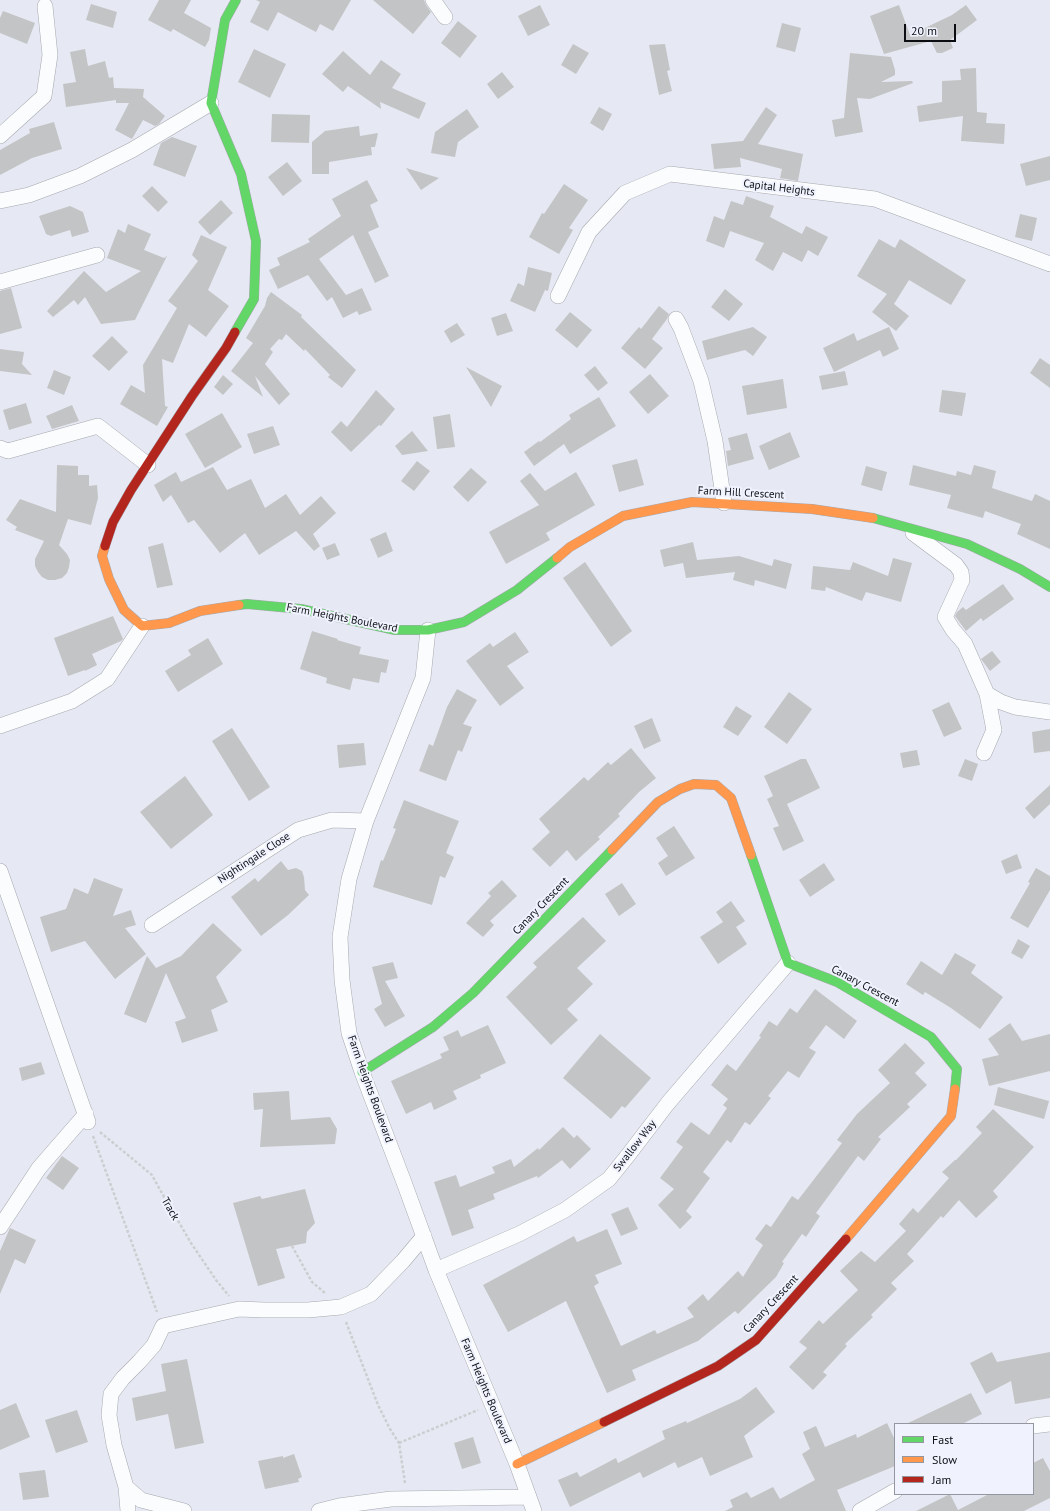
<!DOCTYPE html>
<style>
body{margin:0}
#map{position:relative;width:1050px;height:1511px;overflow:hidden;background:#e6e9f3;font-family:"PT Sans",sans-serif}
canvas{display:block}
.legend{position:absolute;left:894px;top:1423px;width:140px;height:72px;box-sizing:border-box;background:#f0f3fe;border:1px solid #9497a0;margin:0;padding:5px 7px;list-style:none;font-size:12px;color:#0b0d12}
.legend li{display:flex;align-items:center;gap:8px;height:20px}
.legend b{width:20px;border:1px solid #9497a0}
.scale{position:absolute;left:904px;top:24px;width:52px;height:18px;box-sizing:border-box;border:2px solid #0b0d12;border-top:0;padding-left:5px;font-size:12px;line-height:14px;white-space:nowrap;color:#0b0d12;-webkit-text-stroke:3px #f0f3fe;paint-order:stroke}
</style>
<div id="map">
<canvas width="1050" height="1511"></canvas>
<ul class="legend">
<li><b style="height:5px;background:#63d668"></b>Fast</li>
<li><b style="height:5px;background:#ff974d"></b>Slow</li>
<li><b style="height:5px;background:#b3261e"></b>Jam</li>
</ul>
<div class="scale">20 m</div>
</div>
<script>
const g = document.querySelector('canvas').getContext('2d');
g.lineJoin = 'round';
function fillPath(path, color) { g.fillStyle = color; g.fill(path, 'evenodd'); }
const toPath = rows => new Path2D(rows.map(r => 'M' + r).join(''));
function trace(path, color, width, dash) { g.strokeStyle = color; g.lineWidth = width; g.lineCap = dash ? 'butt' : 'round'; g.setLineDash(dash || []); g.stroke(path); }
function write(font, color, halo, rows, align = 'center') {
  g.font = font + ' "PT Sans",sans-serif'; g.lineWidth = 4; g.setLineDash([]); g.textBaseline = 'middle'; g.strokeStyle = halo; g.fillStyle = color; for (const [text, x, y, turn = 0] of rows) {
    g.save(); g.translate(x, y); g.rotate((+turn || 0) * Math.PI / 180); g.textAlign = isNaN(turn) ? turn : align; if (halo) g.strokeText(text, 0, 0); g.fillText(text, 0, 0); g.restore();
  }
}
fillPath(toPath([
 [159,0,191,0,184,13,211,28,209,40,205,47,173,29,171,32,148,20],
 [256,0,351,0,333,31,320,24,316,32,278,12,268,31,250,22,260,2],
 [373,0,424,0,426,5,431,12,413,34],
 [91,4,117,12,113,28,86,20],
 [540,5,550,25,528,36,518,16],
 [899,5,910,35,952,15,966,5,977,20,950,40,953,48,942,53,937,53,931,41,884,54,870,16],
 [3,11,35,23,27,44,0,33,0,18],
 [458,21,477,36,460,58,441,43],
 [782,23,801,28,795,52,776,47],
 [573,44,589,53,576,74,561,65],
 [665,44,670,70,667,71,672,91,659,95,649,45],
 [85,49,88,66,105,61,109,78,113,77,114,88,144,89,143,97,165,116,159,124,155,126,143,120,132,139,115,130,129,103,116,103,116,100,66,107,63,84,76,82,70,52],
 [254,49,286,64,270,98,238,82],
 [343,51,370,75,381,60,401,74,392,88,426,103,419,119,380,102,381,109,348,86,343,92,322,74],
 [850,53,891,57,895,70,895,75,881,82,912,81,913,83,870,99,857,98,863,132,835,137,832,120,844,118],
 [976,68,977,112,987,113,986,123,1005,124,1004,144,961,141,963,116,919,122,917,106,942,102,942,81,961,80,960,69],
 [502,72,514,87,498,99,487,84],
 [599,107,612,114,603,131,590,123],
 [766,107,777,115,758,144,803,154,798,181,780,178,782,169,740,158,741,167,714,169,711,144,743,141],
 [467,109,479,127,458,142,455,157,431,153,435,132],
 [272,114,310,115,309,143,271,142],
 [54,122,62,149,32,158,0,175,0,150,30,133,29,129],
 [359,126,360,136,378,133,375,147,371,147,372,155,329,162,329,174,312,174,312,142,325,131],
 [172,137,197,146,185,177,153,165,161,143],
 [1050,156,1050,180,1026,186,1020,164],
 [287,162,302,181,283,196,268,177],
 [406,168,439,178,421,190],
 [367,180,378,201,370,205,379,227,368,232,389,276,375,283,353,235,319,259,346,295,362,288,372,310,359,315,357,311,343,318,332,297,327,301,308,275,278,289,269,270,280,265,277,258,310,242,308,239,341,216,332,199],
 [564,184,588,200,569,228,573,230,559,254,529,237,542,213,544,214],
 [152,186,168,202,158,212,142,196],
 [746,196,774,206,770,217,802,234,806,226,828,237,818,256,808,250,802,262,783,252,773,271,755,260,764,243,730,231,724,248,706,241,714,216,724,220,731,201,743,205],
 [221,200,233,213,210,235,198,222],
 [70,206,83,212,89,232,72,237,70,230,51,236,46,234,39,216],
 [1020,214,1037,218,1032,241,1015,237],
 [128,224,151,234,144,250,164,258,167,256,135,320,101,324,85,297,78,305,74,300,53,317,47,311,84,271,106,292,141,271,107,258,118,229,125,233],
 [201,235,227,247,208,290,229,306,206,337,189,324,173,363,162,359,165,406,168,407,157,426,120,404,131,385,145,393,143,365,177,308,168,301,198,261,192,255],
 [879,239,895,248,900,239,966,280,951,305,909,280,894,304,909,316,896,331,872,312,887,294,857,276],
 [528,267,552,273,548,291,545,290,535,312,510,301,518,283,524,286],
 [11,288,22,328,0,334,0,291],
 [725,289,743,304,729,321,711,307],
 [271,292,302,315,301,317,356,370,342,388,328,377,330,375,305,349,304,351,286,334,282,340,279,339,270,349,273,352,265,364,290,394,279,405,255,376,263,397,231,371,253,343,246,338,265,306,267,298],
 [659,306,669,314,667,319,652,339,663,348,645,369,621,348,639,327,641,329],
 [570,312,592,330,577,348,555,330],
 [506,313,513,331,497,336,491,318],
 [457,323,465,335,451,343,444,331],
 [753,327,767,337,753,356,745,350,707,360,702,341],
 [889,327,899,349,883,357,880,350,834,372,823,348,854,333,857,341],
 [112,336,128,352,109,371,92,356],
 [0,349,24,352,22,364,32,375,0,371],
 [1040,358,1050,365,1050,388,1030,373],
 [595,366,608,383,598,391,584,375],
 [466,367,502,386,491,407],
 [54,370,71,377,64,395,47,388],
 [845,371,848,385,822,390,819,376],
 [650,374,669,396,648,414,629,392],
 [223,375,233,384,223,395,214,387],
 [783,379,787,408,747,415,742,386],
 [376,390,395,409,381,426,379,425,351,452,331,432,341,421,347,427],
 [942,390,966,393,962,416,939,412],
 [599,397,616,426,570,454,564,444,534,466,524,452,539,441,540,442,571,419,569,415],
 [26,403,32,423,9,430,3,410],
 [72,405,79,421,52,429,46,416],
 [222,413,242,447,205,468,185,434],
 [450,414,455,447,437,449,433,417],
 [273,426,280,445,254,454,247,434],
 [412,431,428,451,402,455,395,446],
 [790,432,800,457,769,470,759,446],
 [747,433,754,459,728,466,726,451,731,450,728,438],
 [637,459,644,485,619,492,612,465],
 [417,461,430,471,414,491,401,481],
 [57,465,78,466,78,475,89,475,89,486,97,485,98,498,91,525,68,519,59,545,67,554,70,560,69,567,67,573,62,578,55,580,48,580,42,577,38,572,35,566,35,559,44,541,15,530,17,527,6,520,20,499,56,512],
 [913,465,956,476,957,471,971,475,974,465,996,471,992,488,1032,501,1035,494,1050,501,1050,549,1017,534,1021,524,985,511,983,518,947,508,951,495,909,485],
 [866,466,887,472,882,491,861,485],
 [213,467,227,490,251,479,265,508,286,494,300,515,321,496,336,513,313,534,320,546,314,551,296,531,259,555,245,533,220,553,194,520,188,523,171,495,163,502,154,485,176,472,181,482],
 [471,468,487,482,468,502,453,487],
 [576,472,595,505,546,533,550,540,506,564,489,532,539,505,520,481,530,473,545,491],
 [386,532,393,551,378,558,370,539],
 [693,542,697,560,739,556,772,566,774,559,792,564,786,589,755,580,754,586,733,580,735,572,686,578,683,563,664,567,660,550],
 [163,543,173,585,157,588,148,547],
 [335,543,340,555,327,560,322,548],
 [893,558,912,563,901,602,866,592,862,601,826,587,825,591,811,589,813,566,850,570,853,562,888,576],
 [585,562,632,631,611,647,563,578],
 [1003,584,1014,599,983,621,981,618,966,631,955,616,957,612,963,607,966,610],
 [113,616,123,639,121,641,92,654,97,665,85,671,85,670,68,676,54,638],
 [312,631,338,639,337,640,361,647,359,654,389,660,386,673,381,672,379,683,353,678,350,690,326,683,327,678,300,669],
 [515,632,529,652,507,666,524,688,500,706,466,661,490,643,493,647],
 [208,638,223,664,178,692,165,671,191,655,188,650],
 [992,651,1001,662,990,671,981,659],
 [457,689,477,700,463,724,472,727,462,752,458,750,446,781,419,771,429,744,433,746,447,707],
 [789,692,812,709,787,744,764,727],
 [949,702,962,729,944,737,932,710],
 [736,706,752,716,738,736,723,727],
 [652,718,661,741,644,749,634,726],
 [232,728,270,787,249,801,212,741],
 [1050,729,1050,751,1034,753,1032,732],
 [364,743,366,765,339,768,337,745],
 [631,748,656,778,639,792,618,814,620,816,598,837,600,839,576,861,567,850,550,867,532,849,550,832,539,819,584,777,588,781,608,762,611,765],
 [917,750,920,765,903,768,900,753],
 [801,759,806,759,820,788,787,804,804,841,783,851,773,828,779,826,767,799,773,796,764,776],
 [965,759,978,764,972,781,958,776],
 [185,776,213,815,171,849,140,812],
 [1050,785,1050,804,1034,819,1025,808],
 [404,800,459,821,446,853,454,857,445,878,440,876,432,905,373,887,381,860,383,861,396,829,393,828],
 [674,826,695,858,666,876,658,863,668,856,656,838],
 [1017,854,1022,868,1006,874,1001,861],
 [281,861,288,870,296,868,302,871,304,877,305,890,309,895,288,915,261,936,231,897,255,878,258,882],
 [824,863,835,880,810,897,799,880],
 [1036,868,1050,876,1050,890,1028,928,1010,918,1030,883,1028,882],
 [94,878,123,889,113,916,131,910,136,925,125,928,146,954,115,979,85,941,51,952,40,917,66,909,74,888,88,894],
 [502,880,517,896,490,921,494,925,483,937,466,923,491,896,488,893],
 [622,883,636,904,619,916,605,894],
 [731,901,745,921,736,927,747,944,718,964,700,937,723,922,716,912],
 [583,917,606,941,577,968,593,984,567,1009,578,1020,551,1045,506,997,537,967,533,963],
 [213,923,242,950,216,977,228,1002,211,1010,218,1031,182,1043,175,1022,186,1018,166,973,146,1023,124,1014,147,956,156,968,181,956],
 [1018,939,1030,946,1022,959,1011,953],
 [955,953,976,965,971,973,1003,997,980,1029,951,1008,925,992,923,995,906,984,921,961,942,975],
 [393,962,398,978,385,981,405,1016,385,1027,374,1009,382,1004,372,967],
 [815,989,857,1021,844,1039,826,1025,809,1048,816,1052,799,1078,788,1071,768,1096,771,1098,750,1125,745,1122,731,1143,727,1140,703,1172,710,1178,686,1211,692,1217,680,1229,658,1205,674,1189,660,1178,683,1147,676,1142,691,1122,709,1135,727,1108,723,1105,728,1099,711,1085,727,1064,736,1071,761,1037,759,1036,769,1021,777,1026,790,1008,797,1013],
 [1010,1023,1022,1041,1050,1034,1050,1071,989,1086,982,1059,999,1055,988,1039],
 [488,1025,506,1063,480,1075,481,1078,453,1091,457,1099,434,1110,431,1102,406,1114,391,1081,442,1058,440,1054,449,1050,443,1037,458,1030,461,1037],
 [600,1034,651,1078,625,1108,622,1106,611,1119,563,1078],
 [905,1043,925,1063,915,1073,927,1085,907,1104,910,1107,878,1137,881,1139,864,1161,858,1156,816,1213,820,1216,806,1237,802,1234,782,1262,784,1263,776,1277,738,1314,735,1311,698,1341,632,1370,636,1380,607,1393,566,1301,508,1332,483,1285,574,1236,577,1242,607,1229,622,1264,595,1275,599,1283,594,1286,621,1346,655,1330,657,1334,694,1317,687,1308,703,1294,708,1301,738,1271,743,1277,763,1245,755,1239,766,1224,771,1227,792,1196,798,1200,842,1143,837,1140,857,1114,890,1083,878,1070],
 [41,1062,45,1074,22,1081,19,1068],
 [998,1087,1049,1101,1044,1119,994,1105],
 [289,1091,291,1120,330,1117,337,1129,335,1144,260,1147,263,1109,254,1110,253,1093],
 [993,1109,1034,1147,993,1191,998,1197,976,1218,959,1200,943,1218,941,1216,907,1254,914,1261,891,1283,897,1289,871,1315,873,1317,845,1344,847,1346,823,1372,827,1375,813,1390,789,1367,807,1348,799,1342,819,1320,823,1324,858,1290,840,1271,861,1251,875,1262,906,1231,899,1224,913,1208,918,1213,949,1178,942,1172,955,1160,956,1160,982,1133,976,1127],
 [563,1127,574,1138,577,1135,591,1149,570,1169,562,1160,538,1178,537,1176,493,1194,495,1199,468,1210,474,1228,452,1236,434,1182,456,1175,460,1187,495,1173,492,1167,511,1159,514,1167,538,1148,539,1150],
 [62,1156,79,1168,63,1190,46,1178],
 [305,1189,315,1223,307,1232,306,1243,276,1249,285,1278,258,1286,233,1203,260,1196,262,1199],
 [628,1207,638,1229,621,1236,611,1214],
 [10,1228,36,1240,25,1264,15,1259,0,1294,0,1251],
 [992,1352,997,1362,1050,1352,1050,1398,1015,1404,1011,1381,986,1394,970,1363],
 [187,1359,204,1443,175,1449,168,1414,136,1421,132,1398,166,1391,161,1364],
 [756,1387,775,1412,744,1436,753,1457,710,1476,702,1457,678,1468,675,1462,643,1478,640,1472,570,1507,558,1480,577,1472,580,1477,616,1458,618,1463,665,1439,662,1431,686,1421,687,1423,740,1399],
 [971,1393,982,1414,962,1424,906,1424],
 [16,1403,30,1437,0,1450,0,1410],
 [77,1410,88,1442,56,1453,45,1420],
 [887,1423,895,1440,895,1466,837,1490,846,1511,725,1511,733,1507,730,1500,747,1492,751,1498,773,1487,780,1499,815,1480,802,1454,810,1449,803,1432,816,1426,825,1447,856,1434,857,1438],
 [473,1437,481,1463,462,1469,454,1443],
 [294,1454,302,1477,298,1479,299,1482,265,1489,258,1461,283,1456,283,1458],
 [1043,1458,1050,1471,1050,1498,1024,1511,916,1511,950,1494,958,1510,989,1494,1033,1494,1033,1463],
 [45,1470,49,1497,23,1500,19,1473]
]), '#c3c4c5');
const street = toPath([
 [433,0,445,17],
 [0,136,44,96,50,55,45,6],
 [0,201,29,195,80,176,132,150,211,103],
 [0,282,97,255],
 [558,296,589,232,625,193,670,174,875,199,1050,264],
 [676,319,681,328,701,381,715,441,724,503],
 [0,448,8,451,98,426,148,465],
 [913,533,956,565,961,572,962,580,945,617,953,630,965,644,987,694,994,730,984,753],
 [428,630,423,678,366,821,349,879,340,937,342,980,349,1033,362,1072,405,1185,436,1270,517,1464,534,1511],
 [987,694,1001,702,1015,707,1050,712],
 [0,726,72,701,107,679,142,626],
 [0,871,88,1122],
 [152,925,298,830,332,820,366,821],
 [0,1227,39,1168,86,1114],
 [436,1270,519,1234,565,1210,609,1179,629,1154,668,1103,788,963],
 [1033,1426,1050,1424],
 [126,1487,141,1500,184,1511],
 [128,1511,126,1487,114,1445,109,1415,111,1394,123,1378,139,1362,154,1345,163,1326,239,1309,264,1310,308,1310,341,1307,371,1294,403,1261,424,1236],
 [319,1511,339,1506,391,1499,529,1497],
 [860,1511,895,1491]
]);
const fast = toPath([
 [235,332,254,299,256,241,241,174,211,103,225,20,236,0],
 [873,518,967,544,1020,569,1050,587],
 [239,605,247,604,301,609,395,630,428,630,464,622,517,590,557,558],
 [751,855,788,963,837,982,931,1037,957,1069,955,1089],
 [362,1072,433,1027,473,993,612,850]
]);
const slow = toPath([
 [105,546,102,556,109,579,124,610,142,626,169,623,200,611,239,605],
 [557,558,570,547,623,516,692,502,812,509,873,518],
 [612,850,658,802,680,789,694,784,716,785,731,798,751,855],
 [846,1239,951,1116,955,1089],
 [517,1464,604,1422]
]);
const jam = toPath([
 [105,546,113,522,131,490,192,396,226,348,235,332],
 [604,1422,718,1366,756,1340,846,1239]
]);
trace(street, '#a6a8af', 16);
trace(fast, '#a6a8af', 10);
trace(slow, '#a6a8af', 10);
trace(jam, '#a6a8af', 10);
trace(toPath([
 [100,1132,152,1175,159,1188,191,1243,216,1280,229,1296],
 [93,1136,157,1312],
 [292,1246,312,1282,325,1293],
 [346,1322,378,1405,390,1429,399,1443,405,1483],
 [399,1443,478,1410]
]), '#cdced1', 2.5, [3, 2]);
trace(street, '#fbfcfd', 15);
trace(fast, '#63d668', 9);
trace(slow, '#ff974d', 9);
trace(jam, '#b3261e', 9);
write('11px', '#0b0d12', '#f0f3fe', [
 ["Capital Heights",779,188,7],
 ["Farm Hill Crescent",741,493,3],
 ["Farm Heights Boulevard",342,618,11],
 ["Nightingale Close",254,858,-33],
 ["Canary Crescent",541,906,-46],
 ["Canary Crescent",865,986,28],
 ["Farm Heights Boulevard",370,1089,70],
 ["Swallow Way",635,1146,-52],
 ["Track",170,1209,60],
 ["Canary Crescent",771,1304,-47],
 ["Farm Heights Boulevard",486,1391,67]
]);
</script>
